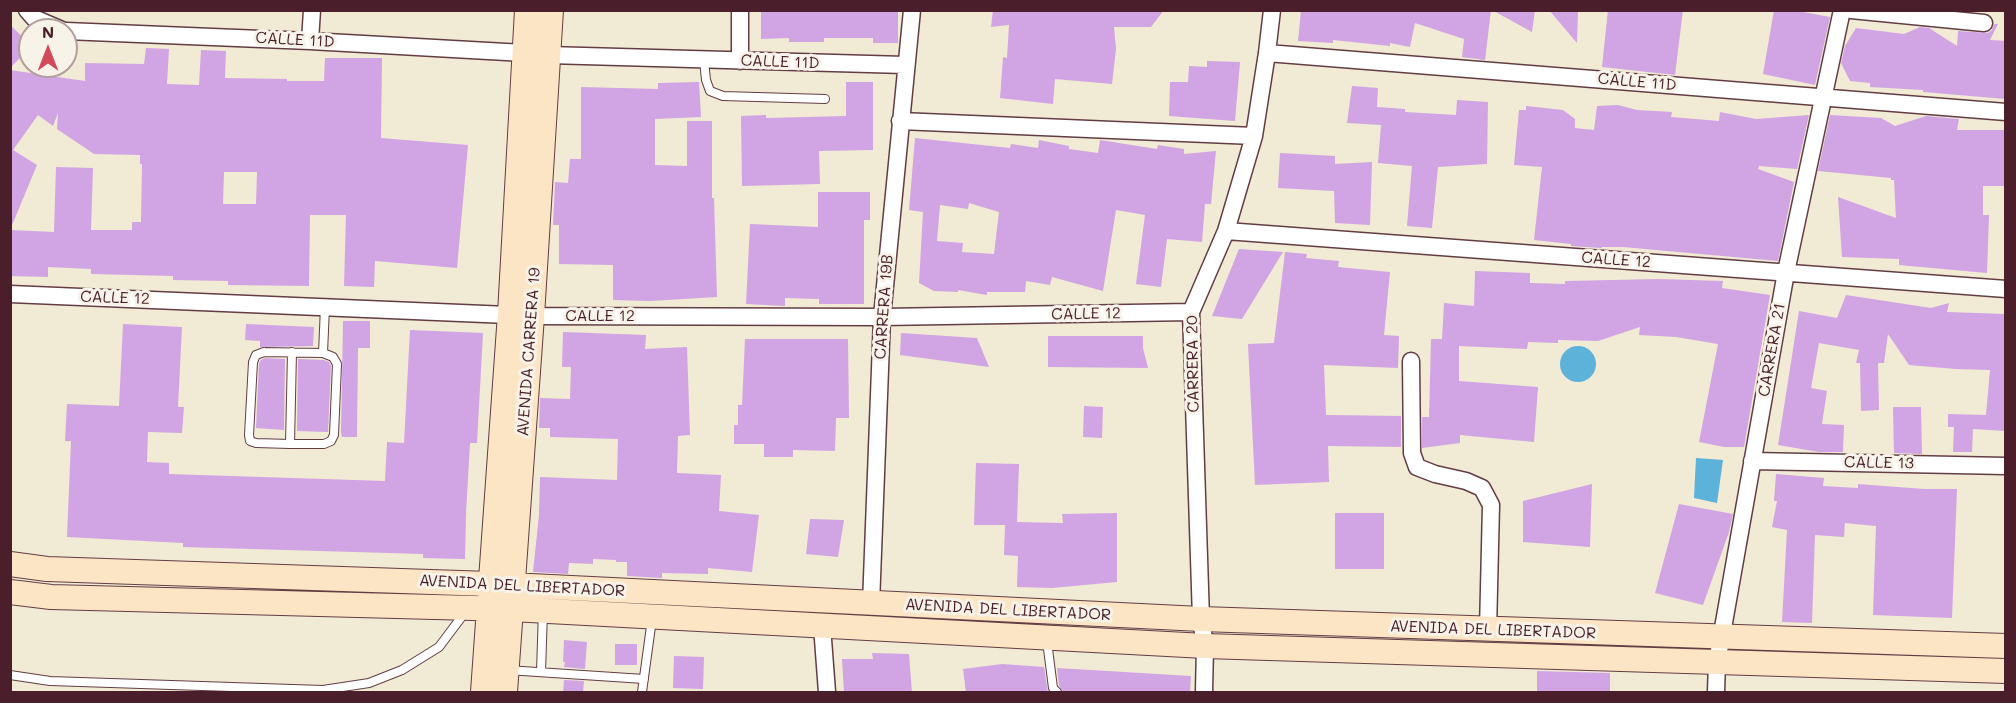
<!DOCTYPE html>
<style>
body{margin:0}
#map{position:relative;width:2016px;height:703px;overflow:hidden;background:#f1ead5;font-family:Mali,sans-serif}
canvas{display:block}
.frame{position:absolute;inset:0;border:12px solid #4a1f2b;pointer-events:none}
.north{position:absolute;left:18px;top:18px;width:60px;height:60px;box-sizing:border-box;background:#f7f3e8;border:2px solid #b29e9c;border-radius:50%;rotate:0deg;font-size:16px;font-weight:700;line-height:24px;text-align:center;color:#4a1f2b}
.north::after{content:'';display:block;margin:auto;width:21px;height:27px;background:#d1495b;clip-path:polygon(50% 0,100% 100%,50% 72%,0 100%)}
</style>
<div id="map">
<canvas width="2016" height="703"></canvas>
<div class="frame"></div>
<div class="north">N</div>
</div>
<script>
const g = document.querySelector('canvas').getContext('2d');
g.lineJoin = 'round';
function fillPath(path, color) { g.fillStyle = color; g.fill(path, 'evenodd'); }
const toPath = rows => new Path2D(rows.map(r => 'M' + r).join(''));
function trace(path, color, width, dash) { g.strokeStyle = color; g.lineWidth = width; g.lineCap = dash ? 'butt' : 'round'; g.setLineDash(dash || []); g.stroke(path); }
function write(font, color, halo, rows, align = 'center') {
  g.font = font + ' Mali,sans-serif'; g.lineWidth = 6; g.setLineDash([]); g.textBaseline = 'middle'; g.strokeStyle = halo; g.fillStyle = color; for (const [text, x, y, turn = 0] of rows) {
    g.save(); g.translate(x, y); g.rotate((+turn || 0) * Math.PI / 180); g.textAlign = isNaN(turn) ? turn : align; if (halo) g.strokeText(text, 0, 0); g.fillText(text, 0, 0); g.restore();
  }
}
fillPath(toPath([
 '1560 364a18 18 0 1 1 36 0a18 18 0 1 1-36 0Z',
 [1696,458,1723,460,1717,503,1694,498]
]), '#5cb2d9');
fillPath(toPath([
 [761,10,898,10,898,43,873,43,873,38,824,38,824,42,789,42,789,38,761,39],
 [993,10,1164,10,1151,27,1114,27,1116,49,1112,84,1055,79,1053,104,1000,98,1003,57,1007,58,1009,25,991,27],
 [1342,10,1491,10,1485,60,1462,57,1464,39,1415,23,1410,47,1390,43,1390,46,1333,40,1333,43,1298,41,1301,11,1343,12],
 [1492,10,1535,10,1532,32],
 [1549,10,1578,10,1577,43],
 [1608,10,1683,10,1675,75,1602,67],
 [1774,10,1792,10,1830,17,1815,85,1763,74],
 [1994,24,1998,24,1990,40,2006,41,2006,99,1923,92,1923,90,1870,87,1870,83,1850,81,1841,63,1845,46,1856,28,1904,34,1920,27,1929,28,1957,46,1958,31,1988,33,1992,30],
 [10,25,30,44,30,48,10,68],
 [146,48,169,49,167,84,199,85,201,50,226,51,225,78,287,79,287,81,324,81,325,58,382,58,381,138,468,145,457,268,375,261,374,287,344,286,346,215,310,215,309,286,228,285,228,281,173,280,173,276,91,274,91,269,48,267,48,277,10,276,10,230,54,232,56,167,93,168,91,230,132,230,132,222,141,222,142,164,140,164,140,155,94,154,57,129,58,113,53,126,38,115,13,150,37,165,10,230,10,70,85,81,85,63,144,64],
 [224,172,257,172,256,204,223,204],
 [1207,61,1240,62,1235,121,1169,116,1170,82,1188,82,1189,66,1207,67],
 [699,82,701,117,655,119,655,165,687,166,687,121,712,121,712,198,714,198,717,297,650,301,613,300,613,265,559,264,559,225,553,225,555,182,568,183,570,159,581,159,581,87,658,89,658,83],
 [846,82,873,82,873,150,819,151,820,184,742,186,741,116,766,115,766,118,846,116],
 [1352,86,1378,88,1377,107,1405,109,1405,112,1456,115,1457,100,1488,102,1487,164,1438,167,1432,228,1407,226,1412,166,1378,163,1381,125,1347,123],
 [1618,105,1637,110,1672,112,1671,117,1719,121,1720,112,1756,119,1809,115,1797,169,1759,166,1758,169,1794,182,1778,261,1623,247,1602,247,1601,248,1571,246,1571,244,1534,240,1542,167,1514,165,1519,110,1526,110,1526,106,1563,110,1575,119,1575,128,1594,130,1597,106],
 [1830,115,1881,118,1895,126,1926,116,1959,119,1957,130,2006,130,2006,186,1983,186,1983,215,1989,215,1987,273,1899,265,1899,259,1842,257,1838,197,1896,218,1894,180,1891,180,1891,178,1818,171],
 [915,138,1010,148,1011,144,1038,148,1039,140,1069,146,1069,149,1098,153,1100,140,1157,149,1158,145,1184,149,1184,154,1216,151,1211,204,1205,204,1202,242,1167,239,1161,287,1136,284,1145,215,1116,210,1103,291,1052,277,1050,285,1026,281,1025,292,987,292,987,295,958,290,958,292,934,291,919,283,923,212,909,210],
 [969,203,999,212,994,254,962,252,963,243,937,241,940,205,968,209],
 [1280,153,1335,156,1335,164,1372,162,1370,225,1335,223,1334,191,1278,188],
 [818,192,870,192,870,220,864,220,864,304,819,304,819,299,785,298,785,306,746,304,750,224,818,227],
 [1239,249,1283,252,1242,319,1212,316],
 [1285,252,1307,254,1306,258,1339,261,1338,267,1390,272,1384,335,1399,336,1398,368,1324,365,1326,415,1401,416,1401,447,1328,446,1329,482,1255,485,1248,344,1274,343],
 [1475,271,1530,273,1530,283,1565,284,1565,281,1658,279,1723,281,1722,288,1770,295,1744,447,1724,447,1699,442,1718,344,1676,337,1639,335,1640,327,1598,341,1558,340,1558,343,1528,342,1527,349,1459,346,1459,381,1538,387,1534,442,1460,435,1460,443,1422,448,1422,417,1429,417,1431,339,1442,339,1444,303,1474,306],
 [1846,295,1931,308,1949,303,1947,312,2006,314,2006,431,1973,429,1972,452,1953,452,1954,427,1948,427,1948,414,1986,415,1990,370,1956,369,1909,365,1888,334,1884,363,1878,363,1879,410,1861,411,1860,363,1856,363,1859,350,1819,343,1811,388,1827,391,1822,424,1844,425,1843,452,1819,452,1778,445,1799,311,1837,318],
 [343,321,370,321,370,348,358,348,357,437,342,437,341,432],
 [123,324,182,327,178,407,184,407,182,433,148,432,147,462,169,463,169,474,385,481,387,442,404,443,410,330,483,333,477,443,470,443,466,514,465,559,423,558,423,554,183,547,183,543,67,537,71,441,65,441,67,404,119,406],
 [246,324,314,327,313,346,260,347,260,341,245,340],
 [563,332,646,335,645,349,687,347,690,435,678,436,677,473,721,475,719,511,759,515,752,572,708,568,708,574,662,573,662,578,627,576,627,562,616,562,616,560,593,559,593,564,569,563,568,574,533,572,539,515,540,477,617,480,618,439,550,437,550,428,539,428,540,398,570,399,571,367,562,367],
 [901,333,977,338,989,367,900,355],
 [1048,336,1143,336,1143,348,1148,368,1048,367],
 [745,339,848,339,849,418,836,418,835,451,793,450,793,457,764,457,764,444,734,444,734,425,738,425,738,405,742,405],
 [265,358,285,359,284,430,256,428,259,363,261,360],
 [298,359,324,360,329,362,331,366,328,432,297,431],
 [1084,406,1103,407,1102,438,1083,437],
 [1893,407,1921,407,1922,454,1894,453],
 [976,463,1019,464,1017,522,1063,523,1062,514,1117,513,1117,582,1052,588,1017,587,1018,556,1004,555,1005,525,974,525],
 [1776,474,1824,478,1823,486,1858,488,1858,484,1924,489,1957,489,1952,618,1873,615,1876,526,1845,523,1844,537,1815,535,1812,623,1782,622,1787,530,1772,527,1777,501,1774,501],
 [1592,484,1590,547,1523,542,1523,501],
 [1679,504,1733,514,1729,532,1703,605,1655,593],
 [1335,513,1384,513,1384,569,1335,569],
 [810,519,844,520,838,557,806,554],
 [564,640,587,642,585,669,564,667,565,662,563,662],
 [615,644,637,644,637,665,615,665],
 [872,653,909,654,912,693,844,693,842,659,873,659],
 [674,656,704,657,703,689,673,688],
 [1002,664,1044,667,1048,693,966,693,963,669],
 [1057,668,1191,676,1190,693,1063,693,1059,685],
 [1537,671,1610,673,1610,693,1537,693],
 [564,680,584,681,583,693,563,693]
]), '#d1a4e3');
const service = toPath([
 [704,60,706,80,710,91,723,96,825,99],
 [264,352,323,353,333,357,337,364,334,435,331,441,324,444,290,444,256,443,250,441,249,435,253,362,256,355,264,352],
 [323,353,325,307],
 [290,444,292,352],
 [1047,641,1053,688,1057,692],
 [507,670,644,679],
 [541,672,543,611],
 [10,675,50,681,323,690,369,683,402,670,439,647,466,611],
 [642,692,652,619]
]);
const minor = toPath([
 [27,10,34,18,62,30],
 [740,10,740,61],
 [1851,10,1984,23],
 [66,31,310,41,524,53],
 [310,41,312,10],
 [1267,53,2006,112],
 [548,55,905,65],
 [900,121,1254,136],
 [1226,231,2006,289],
 [10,294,532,316,882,317,1191,312],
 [1411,361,1412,453,1417,467,1435,474,1466,481,1482,488,1491,505,1488,630],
 [1752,461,2006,466],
 [871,604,882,317,912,10],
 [822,626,827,692],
 [1204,692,1205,646,1201,619,1191,312,1226,231,1254,136,1267,53,1272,10],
 [1716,692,1717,662,1786,272,1842,10]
]);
const secondary = toPath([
 [10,564,47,569,490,584,1201,619,2006,646],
 [10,592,51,597,511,609,1205,646,2006,671],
 [483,692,510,314,527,10],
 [505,692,532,316,551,10]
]);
trace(service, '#633d44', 10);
trace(minor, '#633d44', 19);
trace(secondary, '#633d44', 26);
trace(service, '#fff', 8);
trace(minor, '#fff', 16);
trace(secondary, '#fce5c4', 24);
write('16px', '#4a1f2b', '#f7f3e8', [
 ["CALLE 11D",295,40,3],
 ["CALLE 11D",780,62,2],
 ["CALLE 11D",1637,82,5],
 ["CALLE 12",1616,260,4],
 ["CALLE 12",115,298,2],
 ["CARRERA 19B",884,307,-86],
 ["CALLE 12",1086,314,-1],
 ["CALLE 12",600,316],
 ["CARRERA 21",1772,350,-80],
 ["AVENIDA CARRERA 19",529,352,-86],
 ["CARRERA 20",1193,364,-91],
 ["CALLE 13",1879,463,1],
 ["AVENIDA DEL LIBERTADOR",522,586,3],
 ["AVENIDA DEL LIBERTADOR",1008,610,3],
 ["AVENIDA DEL LIBERTADOR",1493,630,2]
]);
</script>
